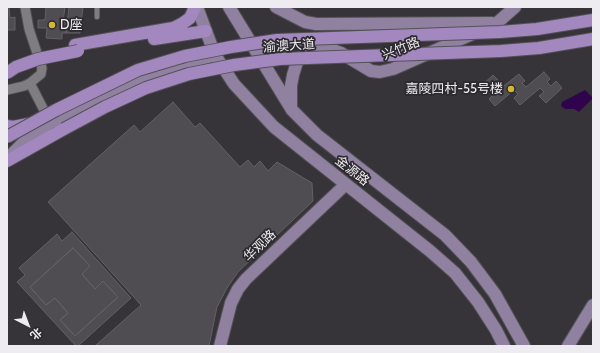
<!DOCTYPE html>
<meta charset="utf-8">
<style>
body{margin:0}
#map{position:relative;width:600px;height:353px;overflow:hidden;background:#363439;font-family:Cabin,"Noto Sans SC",sans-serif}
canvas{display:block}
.frame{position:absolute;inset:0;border:8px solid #eeecf0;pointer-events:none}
.north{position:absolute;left:8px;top:305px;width:40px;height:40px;-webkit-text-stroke:3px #2c2a2e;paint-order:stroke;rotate:138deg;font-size:11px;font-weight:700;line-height:16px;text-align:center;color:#eeecf0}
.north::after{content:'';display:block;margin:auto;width:14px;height:18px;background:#eeecf0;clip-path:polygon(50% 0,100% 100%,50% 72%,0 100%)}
</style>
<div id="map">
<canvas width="600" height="353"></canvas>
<div class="frame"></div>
<div class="north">北</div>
</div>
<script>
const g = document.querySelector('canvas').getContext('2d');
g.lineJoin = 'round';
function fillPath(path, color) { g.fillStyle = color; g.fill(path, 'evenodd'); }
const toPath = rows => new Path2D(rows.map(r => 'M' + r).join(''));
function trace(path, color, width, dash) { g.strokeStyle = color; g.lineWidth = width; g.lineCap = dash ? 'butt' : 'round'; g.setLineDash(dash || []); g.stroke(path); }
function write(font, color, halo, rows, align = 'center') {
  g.font = font + ' Cabin,"Noto Sans SC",sans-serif'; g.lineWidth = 3.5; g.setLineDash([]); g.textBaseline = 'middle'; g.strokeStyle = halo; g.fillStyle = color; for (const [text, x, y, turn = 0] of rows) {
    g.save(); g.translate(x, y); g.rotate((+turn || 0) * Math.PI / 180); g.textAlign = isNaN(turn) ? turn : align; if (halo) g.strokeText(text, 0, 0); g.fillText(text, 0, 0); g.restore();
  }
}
fillPath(toPath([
 [585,90,593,98,579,112,574,109,565,109,561,106,562,102,566,100]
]), '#30044c');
const building = toPath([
 [7,7,9,7,10,18,15,17,15,30,7,30,7,7],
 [46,7,65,7,63,22,67,22,66,33,62,33,62,39,46,38,47,28,38,28,38,20,45,20,46,7],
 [69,7,83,7,80,33,66,33,69,7],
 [544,72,550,79,547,82,551,86,556,81,562,88,546,103,539,96,544,92,540,88,520,105,514,98,518,94,514,90,495,106,489,99,493,95,489,91,487,94,480,87,493,75,500,82,497,85,500,89,519,74,525,81,522,83,526,87,544,72],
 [173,102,195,127,200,123,240,167,248,160,254,167,260,161,268,171,277,162,312,183,313,201,238,272,227,288,217,307,209,346,95,346,141,305,48,202,134,125,140,132,173,102],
 [72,232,131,298,78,346,76,346,17,282,25,275,19,268,57,234,62,241,72,232],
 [73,248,90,266,82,274,95,289,103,281,118,297,75,336,60,320,68,313,55,298,46,305,30,287,73,248],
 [73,248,90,266,82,274,95,289,103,281,118,297,75,336,60,320,68,313,55,298,46,305,30,287,73,248]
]);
fillPath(building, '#4f4c52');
trace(building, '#636066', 1);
const lane = toPath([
 [97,17,97,7]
]);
const street = toPath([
 [30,83,49,120],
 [7,90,24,86,30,83,41,74,42,68,29,29,25,7]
]);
const secondary = toPath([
 [197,7,215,55,234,84,274,127,430,251,455,273,478,302,496,330,504,346],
 [229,7,292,110,317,135,445,235,471,262,495,294,524,346],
 [276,7,305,22,316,24,492,23],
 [291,107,291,86,293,75,297,62,307,52,318,49,330,49,341,53,371,71,380,72,393,69,497,23,515,7],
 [7,159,28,138,50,123,155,73,215,55],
 [220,346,231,303,238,289,246,279,346,184],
 [568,346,593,305]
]);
const primary = toPath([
 [154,39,206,31],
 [75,45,173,28,183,23,190,18,195,7],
 [7,126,13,127,28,124],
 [7,161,64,129]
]);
trace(lane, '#535156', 6);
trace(street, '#535156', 11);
trace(secondary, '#535156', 14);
trace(primary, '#535156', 14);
trace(lane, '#7f7c82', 4.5);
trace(street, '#7f7c82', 9);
trace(secondary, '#9181a1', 12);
trace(primary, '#a387bf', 12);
const primaryBridge = toPath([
 [7,73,16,67,38,59,78,51],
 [64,129,105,107,146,88,189,74,234,65,280,59,501,51,539,48,593,39],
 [7,137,56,110,138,70,185,56,231,47,277,40,500,32,537,29,593,20]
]);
trace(primaryBridge, '#535156', 14, []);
trace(primaryBridge, '#a387bf', 12);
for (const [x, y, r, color] of [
 [52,25,4,"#d2b635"],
 [511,89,4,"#d2b635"]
]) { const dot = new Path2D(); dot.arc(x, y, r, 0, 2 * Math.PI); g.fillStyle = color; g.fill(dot); trace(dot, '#2c2a2e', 1.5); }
write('13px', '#eeecf0', '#2c2a2e', [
 ["D座",60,25],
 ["嘉陵四村-55号楼",503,89,"right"]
], 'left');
write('13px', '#eeecf0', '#2c2a2e', [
 ["渝澳大道",289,46,-4],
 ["兴竹路",401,49,-22],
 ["金源路",352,171,38],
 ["华观路",260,246,-44]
]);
</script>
